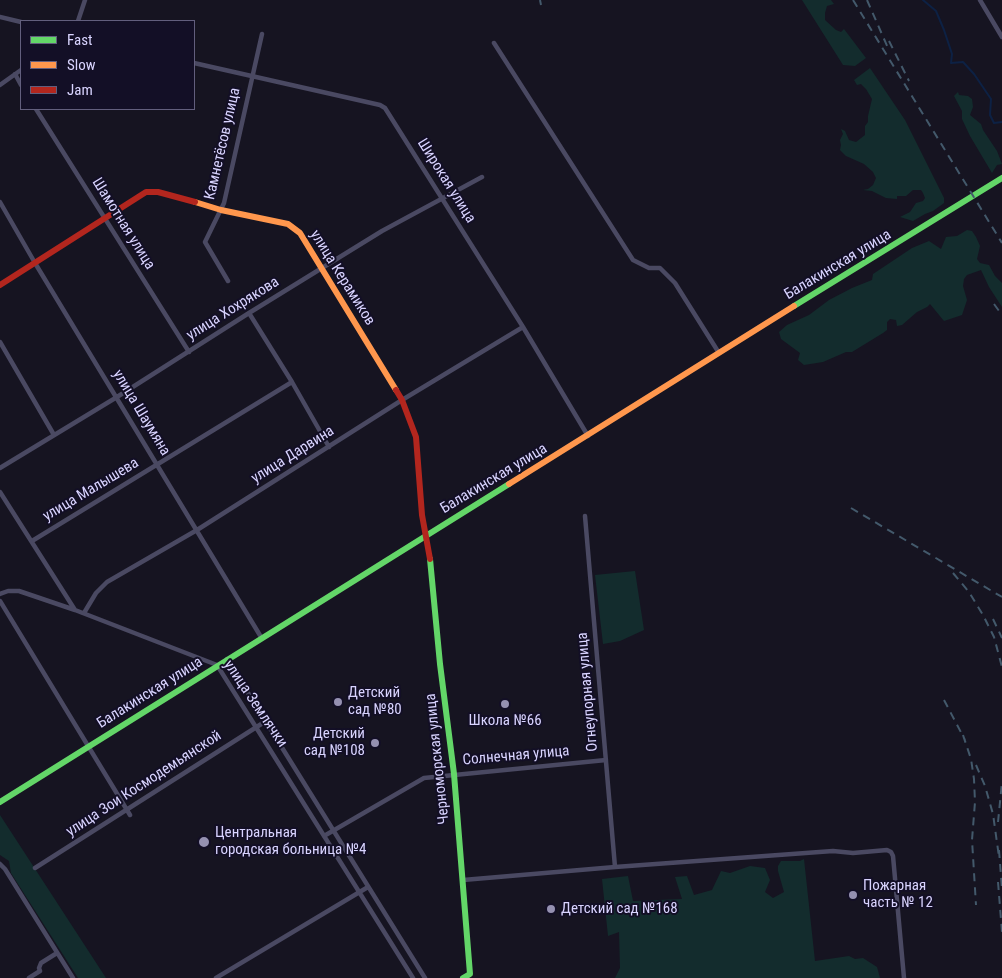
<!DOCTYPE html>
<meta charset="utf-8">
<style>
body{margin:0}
#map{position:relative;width:1002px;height:978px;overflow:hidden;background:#161421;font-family:"Roboto Condensed",sans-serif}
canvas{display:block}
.legend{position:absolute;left:20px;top:20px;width:175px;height:90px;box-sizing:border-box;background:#130f26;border:1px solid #625e7d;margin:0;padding:6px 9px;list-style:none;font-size:15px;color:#d9d4ff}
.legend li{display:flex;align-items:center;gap:10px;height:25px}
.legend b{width:25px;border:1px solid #625e7d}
</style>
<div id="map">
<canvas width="1002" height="978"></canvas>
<ul class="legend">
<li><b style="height:6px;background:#63d668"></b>Fast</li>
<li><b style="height:6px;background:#ff974d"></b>Slow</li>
<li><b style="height:6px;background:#b3261e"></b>Jam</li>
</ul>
</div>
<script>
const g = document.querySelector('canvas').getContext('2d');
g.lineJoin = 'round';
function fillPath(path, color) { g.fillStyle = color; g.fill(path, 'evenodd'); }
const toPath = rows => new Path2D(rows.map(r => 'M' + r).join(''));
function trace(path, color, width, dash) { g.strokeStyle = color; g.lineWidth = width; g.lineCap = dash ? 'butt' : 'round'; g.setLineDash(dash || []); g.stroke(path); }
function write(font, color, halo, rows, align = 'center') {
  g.font = font + ' "Roboto Condensed",sans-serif'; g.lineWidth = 4; g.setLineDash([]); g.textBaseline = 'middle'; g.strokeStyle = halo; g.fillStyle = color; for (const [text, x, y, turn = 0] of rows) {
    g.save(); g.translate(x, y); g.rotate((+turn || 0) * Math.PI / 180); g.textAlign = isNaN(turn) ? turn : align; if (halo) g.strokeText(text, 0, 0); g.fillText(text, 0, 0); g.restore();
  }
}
fillPath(toPath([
 [802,0,831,0,834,4,827,6,825,13,825,20,836,30,841,32,844,29,866,58,855,66,843,65],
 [870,68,905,120,944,198,944,203,933,211,925,214,913,221,900,217,910,212,916,203,923,201,925,198,923,193,921,190,913,190,906,196,897,196,897,199,886,198,872,191,863,190,868,189,873,185,876,178,873,172,864,164,846,156,840,150,841,145,840,140,843,134,841,129,845,131,849,140,856,142,865,135,865,126,868,122,868,116,872,99,866,89,861,84,857,85,854,80],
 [958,92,959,95,968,96,972,99,973,107,970,115,981,124,983,130,997,151,1002,164,997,165,992,173,970,136,962,119,962,111,954,96],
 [967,230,972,231,976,237,980,246,977,259,980,263,989,265,995,276,1002,283,1002,307,989,287,981,270,967,275,964,279,963,286,967,300,962,315,944,321,930,304,927,307,917,312,902,325,897,326,896,320,890,319,887,322,887,330,883,333,852,352,846,352,823,362,804,365,798,360,800,353,781,339,779,332,787,325,809,315,829,300,852,288,872,280,873,274,912,248,929,241,941,249,946,237,957,236],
 [635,571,644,630,620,641,603,644,595,575],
 [0,815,106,978,78,978,11,873,9,861,0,855],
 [804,859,815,961,849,956,855,959,863,958,877,967,880,978,615,978,620,968,619,932,608,936,602,879,628,876,633,901,682,899,675,877,687,876,694,895,712,890,721,871,730,873,750,866,765,868,770,880,765,892,773,898,784,892,778,871,778,866,781,861,800,861]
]), '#132c2d');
trace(toPath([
 [923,0,936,11,944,30,952,54,951,63,963,62,974,74,991,99,990,115,994,123,1002,122]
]), '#0d2144', 2);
trace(toPath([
 [980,0,1002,37],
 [0,17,21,22],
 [78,21,85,0],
 [494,43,633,260,649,268,660,268,675,283,719,353],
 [194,63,380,105,385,108,523,327,588,436],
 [15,74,21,85],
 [0,85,21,70],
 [36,109,189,352],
 [0,202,35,263,261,637],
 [228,281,205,242,224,203,262,34],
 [249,313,292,382,329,447],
 [0,342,54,435],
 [0,468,117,397,249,313,382,231,482,177],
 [0,492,75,610,217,665,413,978],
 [585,516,615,867],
 [32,541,292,382],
 [0,594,8,591,19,591,75,610],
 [0,601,130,815],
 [84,613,96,593,107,582,197,530,402,400,523,327],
 [227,659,425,978],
 [324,836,424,778,606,760],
 [0,864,5,869,73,978],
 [35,868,266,721],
 [463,880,615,867,833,851,853,853,887,850,891,852,893,856,904,978],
 [29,978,40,971,39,968,41,963,57,953],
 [216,978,368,887]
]), '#4a4962', 4.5);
trace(toPath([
 [794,306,1002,178],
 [430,559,440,664,454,774,470,974,463,978],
 [0,802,509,484]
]), '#63d668', 6);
trace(toPath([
 [195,202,221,210,288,224,300,233,396,390],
 [509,484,794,306]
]), '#ff974d', 6);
trace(toPath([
 [0,285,146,192,158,192,195,202],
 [396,390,402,400,416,437,422,515,430,559]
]), '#b3261e', 6);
trace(toPath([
 [540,0,541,5],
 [853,0,1002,243],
 [867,0,888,48],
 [889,41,909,81],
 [994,304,1002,315],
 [851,508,1002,597],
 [953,573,969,592,983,615,994,637,1002,667],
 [993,619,1002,638],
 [944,700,965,740],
 [963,735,971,759,974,779,975,802,972,840,976,905],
 [976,765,985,786,993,814,999,857],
 [998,822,1002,782],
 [999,850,1002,889],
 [998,882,1002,932]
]), '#43596b', 2, [8, 6]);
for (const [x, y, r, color] of [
 [338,702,5,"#9591b1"],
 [505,704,5,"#9591b1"],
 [375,743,5,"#9591b1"],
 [204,842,6,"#9591b1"],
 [853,895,5,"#9591b1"],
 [551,909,5,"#9591b1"]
]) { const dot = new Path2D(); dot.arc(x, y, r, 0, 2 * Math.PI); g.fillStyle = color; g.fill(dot); trace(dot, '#130f26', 2); }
write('15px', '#d9d4ff', '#130f26', [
 ["Камнетёсов улица",223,144,-77],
 ["Широкая улица",446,181,58],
 ["Шамотная улица",123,224,58],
 ["Балакинская улица",838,265,-31],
 ["улица Керамиков",342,278,58],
 ["улица Хохрякова",233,309,-32],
 ["улица Шаумяна",141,413,59],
 ["улица Дарвина",293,455,-32],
 ["Балакинская улица",494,479,-31],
 ["улица Малышева",91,490,-31],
 ["Огнеупорная улица",588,692,-95],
 ["Балакинская улица",150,693,-32],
 ["улица Землячки",255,704,56],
 ["Солнечная улица",516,756,-5],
 ["Черноморская улица",438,759,-96],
 ["улица Зои Космодемьянской",144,784,-33]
]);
write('15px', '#d9d4ff', '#130f26', [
 ["Детский",348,693],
 ["сад №80",348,710],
 ["Школа №66",505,721,"center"],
 ["Детский",365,734,"right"],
 ["сад №108",365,751,"right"],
 ["Центральная",215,833],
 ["городская больница №4",215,850],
 ["Пожарная",863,886],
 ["часть № 12",863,903],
 ["Детский сад №168",561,909]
], 'left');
</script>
